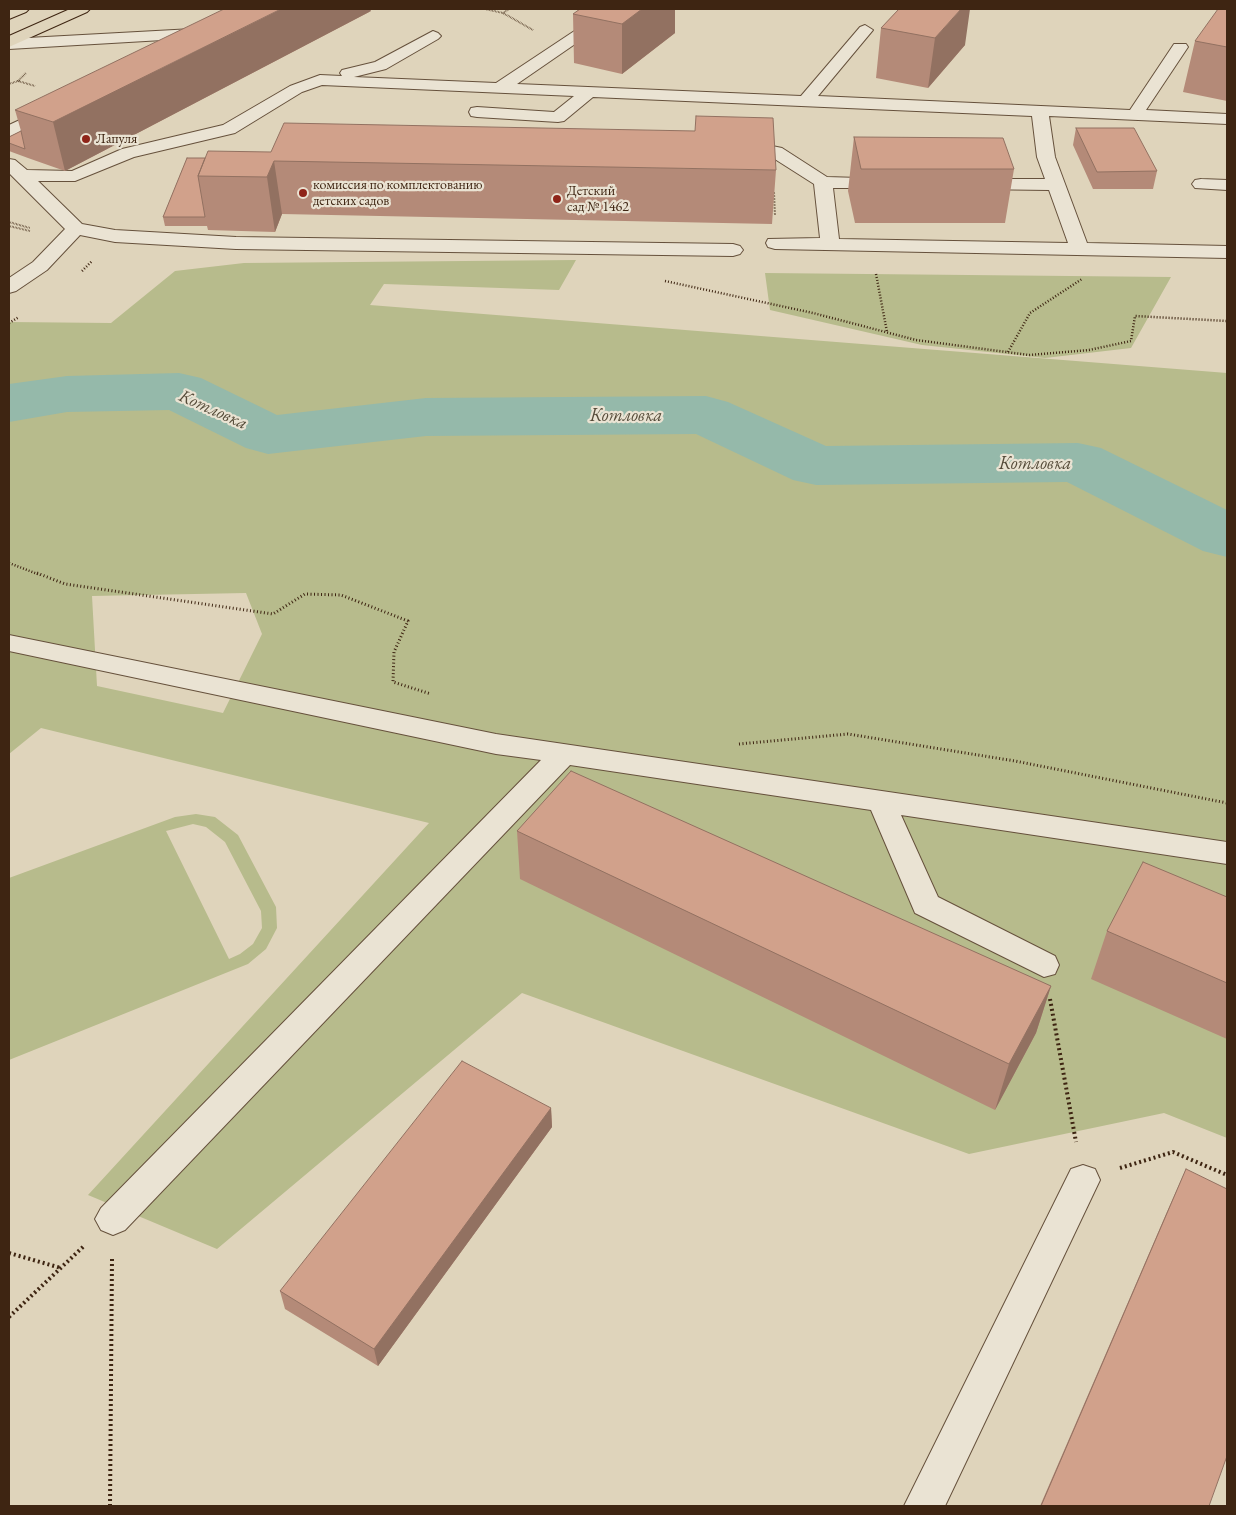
<!DOCTYPE html>
<meta charset="utf-8">
<style>
body{margin:0}
#map{position:relative;width:1236px;height:1515px;overflow:hidden;background:#dfd4bb;font-family:"EB Garamond",serif}
canvas{display:block}
.frame{position:absolute;inset:0;border:10px solid #3e2512;pointer-events:none}
</style>
<div id="map">
<canvas width="1236" height="1515"></canvas>
<div class="frame"></div>
</div>
<script>
const g = document.querySelector('canvas').getContext('2d');
g.lineJoin = 'round';
function fillPath(path, color) { g.fillStyle = color; g.fill(path, 'evenodd'); }
const toPath = rows => new Path2D(rows.map(r => 'M' + r).join(''));
function trace(path, color, width, dash) { g.strokeStyle = color; g.lineWidth = width; g.lineCap = dash ? 'butt' : 'round'; g.setLineDash(dash || []); g.stroke(path); }
function write(font, color, halo, rows, align = 'center') {
  g.font = font + ' "EB Garamond",serif'; g.lineWidth = 4.5; g.setLineDash([]); g.textBaseline = 'middle'; g.strokeStyle = halo; g.fillStyle = color; for (const [text, x, y, turn = 0] of rows) {
    g.save(); g.translate(x, y); g.rotate((+turn || 0) * Math.PI / 180); g.textAlign = isNaN(turn) ? turn : align; if (halo) g.strokeText(text, 0, 0); g.fillText(text, 0, 0); g.restore();
  }
}
fillPath(toPath([
 [576,260,559,290,384,284,370,305,1227,373,1227,1138,1164,1113,969,1154,522,993,217,1249,88,1195,429,823,41,728,9,754,9,322,111,323,175,271,244,263],
 [246,593,262,634,223,713,97,686,92,596],
 [765,273,1171,277,1131,348,1045,358,922,345,770,310],
 [196,814,215,817,238,835,276,907,277,928,266,949,248,964,9,1060,9,878,175,817],
 [193,824,206,827,225,842,261,911,262,928,253,944,240,954,229,959,166,831]
]), '#b7bb8c');
fillPath(toPath([
 [179,373,201,378,277,415,426,398,706,396,728,402,826,446,1078,443,1101,448,1227,510,1227,557,1203,551,1067,482,816,485,793,480,696,434,426,436,268,454,246,448,169,410,67,412,9,422,9,384,67,376,179,373]
]), '#95b9aa');
const minor = toPath([
 [250,9,270,9,267,12,214,37,9,49,9,39,211,28,250,9],
 [602,14,607,16,610,19,607,22,517,84,801,96,860,27,865,25,873,30,818,96,1130,110,1174,44,1186,44,1188,47,1146,110,1227,114,1227,124,1049,116,1055,157,1087,243,1227,246,1227,258,775,249,768,247,766,243,768,239,820,238,814,184,770,156,732,148,729,144,732,140,738,139,782,148,827,177,892,179,895,183,892,187,886,188,833,188,839,239,1068,243,1049,190,974,189,968,188,965,184,968,180,974,179,1045,179,1037,157,1032,116,593,97,564,121,558,122,477,117,471,116,469,112,471,108,477,107,554,112,574,96,322,85,302,92,235,133,134,157,75,181,38,181,82,224,115,230,236,237,733,244,740,246,743,250,740,254,733,256,236,249,115,242,80,235,47,270,16,291,9,293,9,278,33,262,65,229,9,173,9,159,15,160,27,170,72,171,122,149,223,125,290,86,320,75,342,76,340,73,342,70,375,62,433,31,438,33,441,36,438,39,386,69,354,77,496,83,597,16,602,14],
 [52,105,58,106,60,110,58,114,9,137,9,125,52,105],
 [1201,179,1227,180,1227,190,1195,188,1192,184,1195,180,1201,179],
 [9,635,496,734,1227,842,1227,864,901,815,938,897,1055,956,1059,965,1055,974,1044,977,915,913,871,810,570,765,125,1230,113,1235,101,1230,95,1219,101,1208,541,760,496,754,9,651,9,635],
 [1083,1165,1095,1169,1100,1180,945,1506,904,1506,1071,1169,1083,1165]
]);
const major = toPath([
 [9,9,29,9,26,12,9,19,9,9],
 [70,9,90,9,87,12,9,47,9,36,70,9]
]);
trace(minor, '#66513c', 2);
trace(major, '#3e2512', 2);
trace(toPath([
 [485,9,503,13,533,30],
 [503,13,509,9],
 [18,81,26,73],
 [9,84,18,81,35,86],
 [774,192,775,216],
 [9,222,30,228],
 [9,226,30,231]
]), '#3e2512', 2, [0.5, 1]);
trace(toPath([
 [82,271,92,261],
 [876,274,887,332],
 [665,281,813,313,916,340,1029,355,1089,350,1131,341,1135,316,1227,321],
 [9,323,19,317],
 [1008,352,1030,313,1082,279],
 [9,563,40,575]
]), '#3e2512', 2.5, [1, 2]);
trace(toPath([
 [37,573,65,584,273,614,305,594,341,595,408,621,394,652,393,682,431,694],
 [739,744,848,734,1015,761,1227,803]
]), '#3e2512', 3, [1, 2.5]);
trace(toPath([
 [1050,999,1076,1142],
 [1120,1168,1173,1152,1227,1175],
 [9,1253,61,1268],
 [9,1317,85,1245],
 [110,1506,112,1257]
]), '#3e2512', 4, [2, 3]);
fillPath(minor, '#eae3d3');
fillPath(major, '#dfd4bb');
fillPath(toPath([
 [580,9,675,9,675,33,622,74,574,63,573,14],
 [899,9,965,45,928,88,876,78,881,28],
 [1227,9,1227,101,1183,92,1195,41],
 [371,11,65,171,28,158,9,151,9,137,21,131,15,110],
 [1076,128,1157,171,1153,189,1093,189,1073,145],
 [854,137,1014,169,1005,223,855,223,848,191],
 [187,158,776,170,772,224,282,214,275,232,208,230,207,226,165,226,163,217],
 [517,831,1051,986,1036,1033,995,1110,520,879],
 [1227,897,1227,1039,1091,979,1107,931],
 [551,1108,552,1127,378,1366,285,1309,280,1291],
 [1186,1169,1209,1506,1040,1506,1166,1214]
]), '#b48a78');
fillPath(toPath([
 [281,9,370,9,371,11,65,171,53,122],
 [642,9,675,9,675,33,622,74,622,24],
 [961,9,970,9,965,45,928,88,935,38],
 [274,161,282,214,275,232,267,177],
 [1051,986,1036,1033,995,1110,1009,1064],
 [551,1108,552,1127,378,1366,374,1349]
]), '#927161');
const building = toPath([
 [224,9,281,9,53,122,15,110,224,9],
 [580,9,642,9,622,24,573,14,580,9],
 [899,9,961,9,935,38,881,28,899,9],
 [1218,9,1227,9,1227,47,1195,41,1218,9],
 [696,116,773,118,776,170,274,161,267,177,198,176,208,151,271,152,284,123,695,131,696,116],
 [1076,128,1134,128,1157,171,1097,172,1076,128],
 [21,131,25,149,9,143,9,137,21,131],
 [854,137,1003,138,1014,169,861,169,854,137],
 [187,158,205,158,198,176,205,217,163,217,187,158],
 [571,771,1051,986,1009,1064,517,831,571,771],
 [1143,862,1227,897,1227,983,1107,931,1143,862],
 [462,1061,551,1108,374,1349,280,1291,462,1061],
 [1186,1169,1227,1189,1227,1456,1209,1506,1041,1506,1186,1169]
]);
fillPath(building, '#d1a18b');
trace(building, '#927161', 1);
for (const [x, y, r, color] of [
 [86,139,5,"#8f2418"],
 [303,193,5,"#8f2418"],
 [557,199,5,"#8f2418"]
]) { const dot = new Path2D(); dot.arc(x, y, r, 0, 2 * Math.PI); g.fillStyle = color; g.fill(dot); trace(dot, '#eae3d3', 2); }
write('14px', '#3e2512', '#eae3d3', [
 ["Лапуля",96,139],
 ["комиссия по комплектованию",313,185],
 ["детских садов",313,201],
 ["Детский",567,191],
 ["сад № 1462",567,207]
], 'left');
write('italic 18px', '#544a38', '#eae3d3', [
 ["Котловка",213,410,24],
 ["Котловка",626,416],
 ["Котловка",1035,464]
]);
</script>
